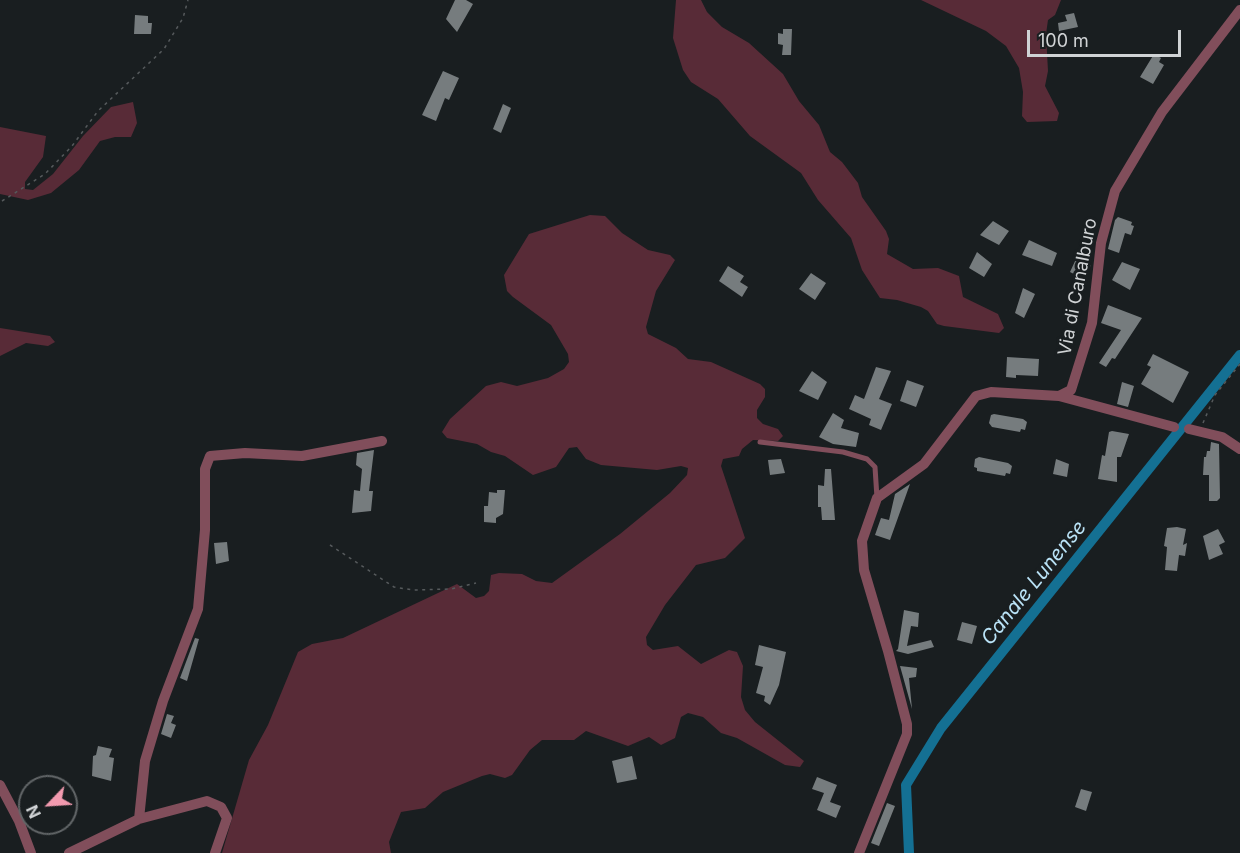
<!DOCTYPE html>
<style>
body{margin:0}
#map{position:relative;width:1240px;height:853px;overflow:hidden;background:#191e20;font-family:Inter,sans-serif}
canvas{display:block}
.north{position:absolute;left:18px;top:775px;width:60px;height:60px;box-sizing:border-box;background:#191e20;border:2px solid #626668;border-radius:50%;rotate:245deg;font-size:16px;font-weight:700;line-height:24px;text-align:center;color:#d0d3d5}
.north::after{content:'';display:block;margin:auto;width:21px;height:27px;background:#f29aaf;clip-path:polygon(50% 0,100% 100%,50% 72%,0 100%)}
.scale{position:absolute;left:1027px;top:30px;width:154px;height:27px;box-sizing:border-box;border:3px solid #d0d3d5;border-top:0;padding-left:8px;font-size:18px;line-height:21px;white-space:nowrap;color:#d0d3d5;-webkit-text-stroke:4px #191e20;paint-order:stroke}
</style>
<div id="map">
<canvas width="1240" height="853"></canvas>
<div class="north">N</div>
<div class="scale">100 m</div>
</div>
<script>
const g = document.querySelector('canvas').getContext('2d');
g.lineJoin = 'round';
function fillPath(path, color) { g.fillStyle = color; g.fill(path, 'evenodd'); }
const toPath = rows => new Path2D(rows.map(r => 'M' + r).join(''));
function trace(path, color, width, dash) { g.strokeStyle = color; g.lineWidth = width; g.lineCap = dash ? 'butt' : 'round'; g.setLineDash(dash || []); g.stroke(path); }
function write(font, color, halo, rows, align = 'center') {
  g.font = font + ' Inter,sans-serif'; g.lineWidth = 6; g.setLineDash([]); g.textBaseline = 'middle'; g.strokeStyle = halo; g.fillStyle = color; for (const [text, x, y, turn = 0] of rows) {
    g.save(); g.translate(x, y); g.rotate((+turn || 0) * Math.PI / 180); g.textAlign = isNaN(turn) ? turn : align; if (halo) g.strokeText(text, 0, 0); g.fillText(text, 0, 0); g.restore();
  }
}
fillPath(toPath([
 [676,0,701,0,707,12,722,27,749,43,783,74,799,101,819,125,830,152,842,162,858,183,862,197,886,231,889,239,887,254,913,269,938,268,959,276,963,297,998,314,1004,328,999,333,944,326,937,324,928,311,921,307,897,300,880,298,862,270,851,238,818,200,801,173,750,136,718,99,691,82,683,70,673,38],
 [921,0,1061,0,1055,15,1048,20,1046,34,1048,71,1045,86,1059,113,1057,121,1027,122,1022,116,1023,92,1019,68,1006,46,986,31],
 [133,102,137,123,131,137,115,137,100,141,79,170,51,193,28,200,0,194,0,127,46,136,43,157,25,182,25,189,33,190,53,174,83,136,111,107],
 [590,215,605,216,622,233,648,250,670,255,675,260,656,291,646,327,648,334,676,348,688,359,711,362,760,384,765,389,765,397,757,410,757,418,763,424,778,429,783,436,778,441,753,440,742,449,739,456,723,459,721,466,745,538,725,558,696,565,665,605,646,637,647,645,653,650,678,646,701,664,729,650,737,652,743,666,741,697,745,710,755,722,804,761,800,767,785,765,737,738,721,733,703,717,688,713,681,717,675,738,661,745,649,737,628,746,586,731,574,740,542,740,530,750,512,775,505,778,490,774,482,776,443,792,425,808,401,812,389,842,391,853,222,853,249,760,268,725,298,652,312,644,343,638,457,584,476,598,484,596,489,591,491,575,499,573,522,574,536,581,552,583,620,534,670,493,687,475,688,468,681,466,657,470,601,465,586,459,577,447,569,448,556,467,533,475,505,456,491,452,477,444,447,438,442,432,450,419,486,386,501,382,517,386,548,378,564,369,569,362,568,354,551,325,513,297,507,291,504,275,529,234],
 [0,328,50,336,55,342,48,346,26,343,0,356]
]), '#582b37');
trace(toPath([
 [909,853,906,785,941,728,1240,355]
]), '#147093', 10);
fillPath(toPath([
 [455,0,466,0,473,4,457,32,446,19],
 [1074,13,1078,27,1059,31,1058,23,1067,21,1065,15],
 [135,15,148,16,148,23,152,23,151,34,134,34],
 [783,29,792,29,791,55,782,55,783,45,778,44,778,33,783,34],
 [1154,54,1161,58,1159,62,1164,65,1153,84,1140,77],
 [443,71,459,78,449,100,445,98,436,121,422,115],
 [503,104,511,108,501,133,493,129],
 [1118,217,1132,222,1131,225,1134,226,1131,235,1125,233,1119,253,1108,249,1115,220],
 [993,221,1009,231,999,245,980,235],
 [1029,240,1057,253,1052,266,1022,255],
 [977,252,992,264,984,277,969,268],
 [1076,259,1091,265,1084,279,1070,272],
 [1122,262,1140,269,1130,290,1112,280],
 [728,266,744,276,740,282,748,287,742,297,719,281],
 [811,273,826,283,815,300,799,289],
 [1023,288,1035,294,1024,318,1015,313],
 [1108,305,1142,318,1115,359,1112,358,1106,367,1099,363,1121,330,1101,323],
 [1153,354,1189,372,1173,403,1141,384,1151,367,1147,365],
 [1007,357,1039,359,1038,376,1016,375,1016,378,1006,377],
 [876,367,891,371,879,399,892,404,881,430,869,425,871,419,849,409,855,395,864,399],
 [812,371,827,382,818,400,799,391],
 [907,380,924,386,916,407,900,401],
 [1122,382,1134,386,1128,407,1117,404],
 [833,413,844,420,841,428,859,433,856,447,833,444,819,437],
 [994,414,1023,419,1027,422,1025,430,1021,429,1020,432,992,427,989,423,991,415],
 [1112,431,1129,434,1121,457,1117,457,1117,482,1098,479,1102,455,1105,456,1109,432],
 [1211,442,1219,444,1220,498,1217,501,1209,501,1209,475,1203,475,1204,457,1206,457,1207,451,1210,451],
 [374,450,369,491,373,491,371,511,352,513,354,490,360,491,362,469,356,465,357,453],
 [979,457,1008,463,1012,466,1010,474,1006,473,1005,476,977,471,977,468,974,467,975,459],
 [781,459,785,473,770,475,768,460],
 [1056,459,1069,464,1067,477,1053,474],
 [825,469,831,469,835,520,822,520,821,507,818,507,818,485,824,486],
 [910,484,890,540,875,535,881,518,889,520,895,494],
 [497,490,505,490,503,514,496,518,496,523,484,522,484,506,488,506,489,492,497,493],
 [1177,527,1186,529,1183,545,1187,543,1185,556,1179,555,1177,571,1165,570,1167,547,1164,546,1167,528],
 [1218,529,1225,542,1219,545,1223,554,1209,560,1203,536],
 [227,542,229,561,216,564,214,543],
 [904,610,919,613,918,627,911,626,907,646,931,640,934,647,908,654,896,651,898,649],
 [962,622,977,626,972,644,957,640],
 [195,638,199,639,187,681,180,678],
 [759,645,786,652,779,685,770,705,764,701,765,696,756,693,763,667,755,665],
 [900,666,917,668,916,677,909,678,912,709],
 [167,714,174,716,171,723,176,725,171,738,161,734],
 [98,746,112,749,109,757,114,758,111,781,92,776,93,756,96,755],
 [632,756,637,779,617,783,612,761],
 [817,777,837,785,830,802,841,806,836,818,817,810,824,793,812,789],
 [1081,789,1092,792,1086,811,1075,807],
 [887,803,895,806,879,846,871,843]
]), '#767c7e');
trace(toPath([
 [2,201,45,174,72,146,98,111,164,49,183,18,188,0],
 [1203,423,1215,395,1240,364],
 [330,545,394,587,413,590,451,589,476,583]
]), '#565a5c', 1.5, [3, 4.5]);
trace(toPath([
 [760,442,843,452,867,459,875,467,877,498]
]), '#814e5b', 5);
trace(toPath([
 [1059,396,1174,427],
 [1189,429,1222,437,1240,449],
 [0,785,19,821,31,853],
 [139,819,145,761,163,701,198,609,205,530,205,469,210,456,245,453,302,456,382,441],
 [69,853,139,819,207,801,221,807,227,818,215,853],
 [859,853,907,734,907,724,888,651,864,570,862,541,877,498,924,464,976,396,991,392,1059,396,1071,390,1092,323,1101,243,1115,191,1162,112,1240,10]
]), '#814e5b', 10);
write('18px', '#d0d3d5', '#191e20', [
 ["Via di Canalburo",1078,287,-79]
]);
write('italic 20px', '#bae3f7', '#191e20', [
 ["Canale Lunense",1034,583,-51]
]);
</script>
